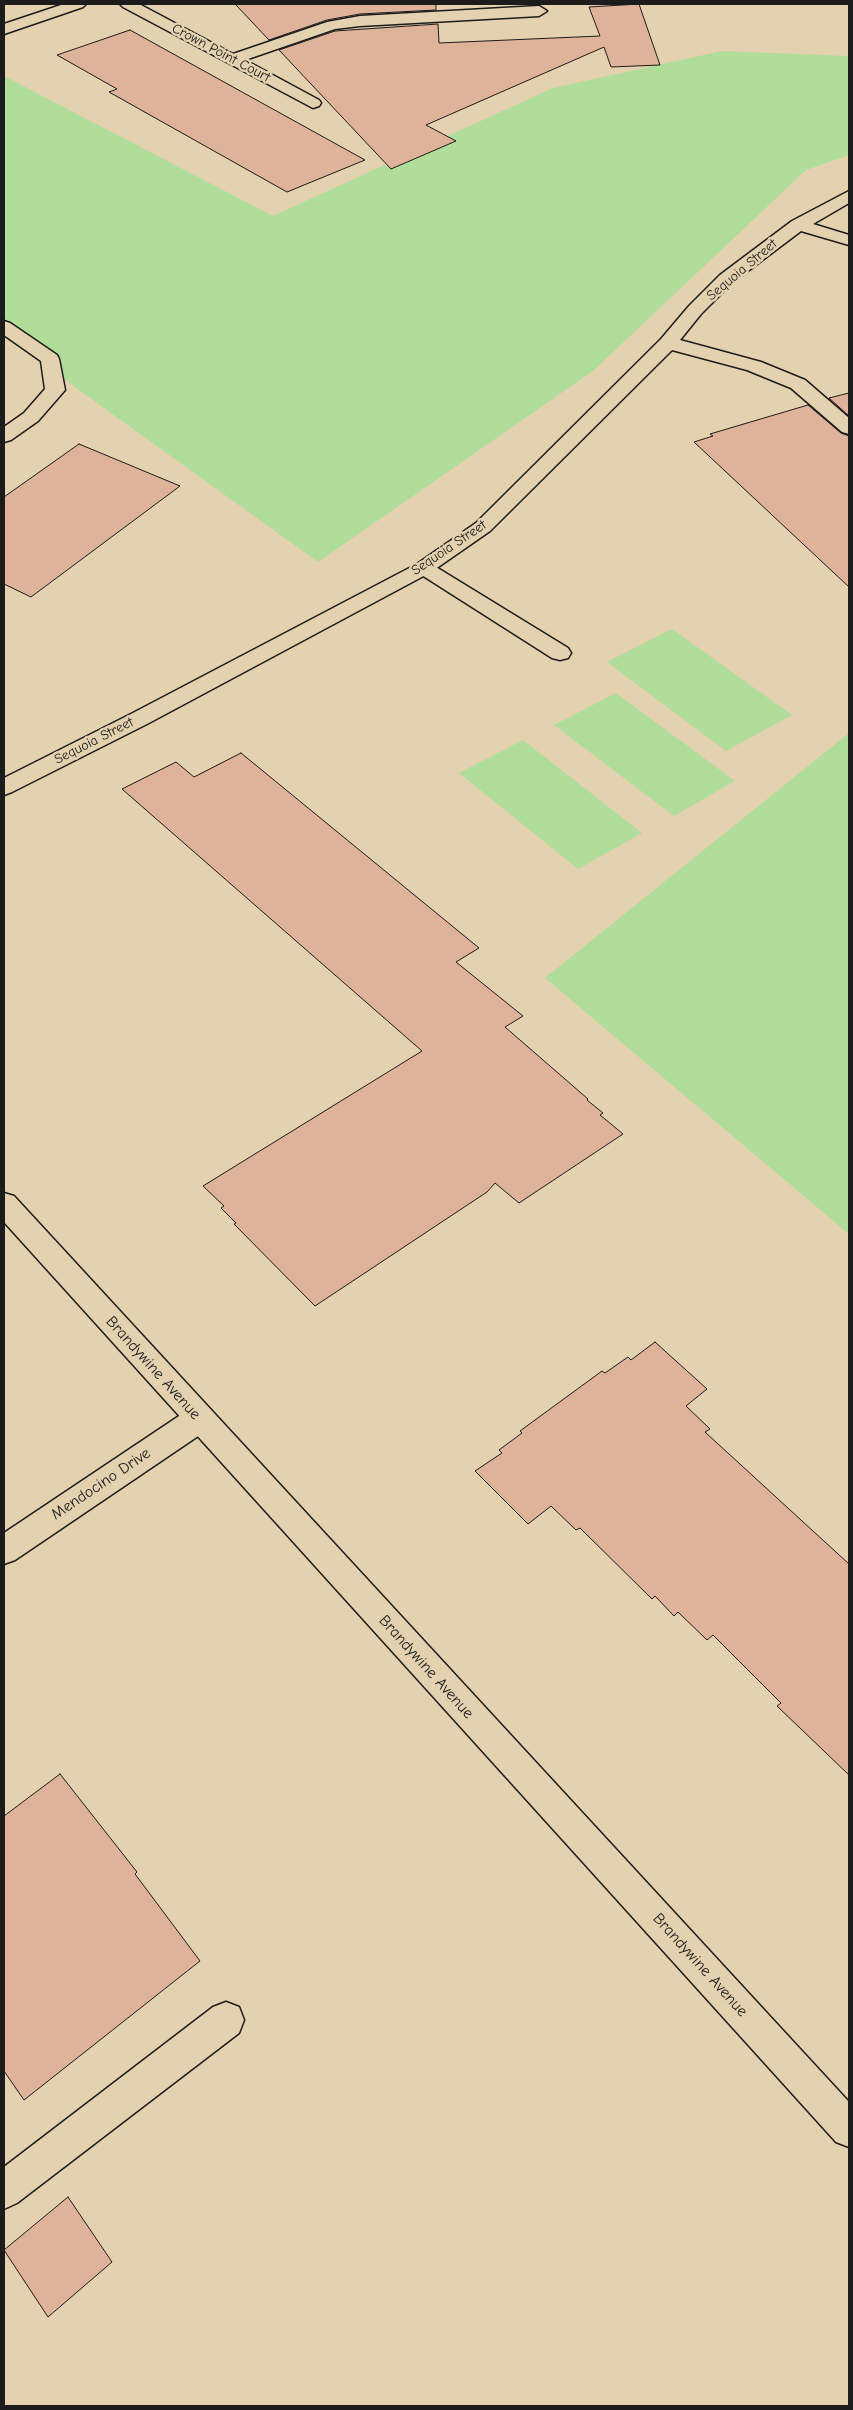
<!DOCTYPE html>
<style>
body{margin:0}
#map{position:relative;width:853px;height:2410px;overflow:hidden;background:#e3d1af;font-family:"Comic Neue",sans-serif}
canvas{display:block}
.frame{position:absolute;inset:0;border:5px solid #1c1c1c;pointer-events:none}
</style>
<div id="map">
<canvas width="853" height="2410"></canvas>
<div class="frame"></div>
</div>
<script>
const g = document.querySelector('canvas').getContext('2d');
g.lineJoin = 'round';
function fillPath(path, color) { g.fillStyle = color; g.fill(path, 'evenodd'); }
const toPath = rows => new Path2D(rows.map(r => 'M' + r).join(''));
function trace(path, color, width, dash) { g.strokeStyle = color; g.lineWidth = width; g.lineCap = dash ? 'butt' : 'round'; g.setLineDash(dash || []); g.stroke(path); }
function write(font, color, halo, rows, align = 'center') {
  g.font = font + ' "Comic Neue",sans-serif'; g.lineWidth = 5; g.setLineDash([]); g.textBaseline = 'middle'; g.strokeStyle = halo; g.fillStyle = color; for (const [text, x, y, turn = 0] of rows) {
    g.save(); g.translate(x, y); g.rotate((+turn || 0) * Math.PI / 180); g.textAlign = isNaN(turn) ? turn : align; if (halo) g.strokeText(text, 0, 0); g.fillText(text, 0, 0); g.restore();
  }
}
fillPath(toPath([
 [722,51,849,56,849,155,806,170,593,371,318,562,4,336,4,76,273,216,553,88],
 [672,629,792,715,726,751,607,662],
 [616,693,735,781,674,816,554,725],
 [849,733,849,1234,545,978],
 [523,740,642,833,578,869,459,773]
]), '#b1dd9b');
const building = toPath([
 [235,4,436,4,436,10,360,14,327,20,269,40,235,4],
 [639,4,660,65,611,67,604,47,426,125,456,141,391,169,279,50,335,31,438,24,439,43,600,36,589,7,639,4],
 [130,30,365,160,287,192,109,92,117,89,57,55,130,30],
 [849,393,849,416,829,398,849,393],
 [808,405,841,433,849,436,849,587,694,442,713,436,710,434,808,405],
 [79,444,180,486,31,597,4,584,4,497,79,444],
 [241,753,479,948,456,962,523,1016,505,1027,588,1099,587,1100,603,1113,600,1115,623,1134,519,1203,495,1183,487,1192,315,1306,234,1224,236,1223,221,1208,224,1206,203,1186,422,1051,122,789,176,762,194,777,241,753],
 [655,1342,707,1389,686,1406,710,1429,705,1432,849,1564,849,1775,777,1706,781,1703,713,1635,707,1640,678,1612,674,1616,655,1596,652,1599,580,1528,576,1530,551,1506,528,1524,475,1471,502,1453,499,1450,522,1433,520,1431,602,1371,605,1373,628,1357,631,1360,655,1342],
 [60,1774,137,1872,135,1874,200,1961,24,2100,4,2071,4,1816,60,1774],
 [68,2197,112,2262,48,2317,4,2250,68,2197]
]);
fillPath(building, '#dfb399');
trace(building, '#1c1c1c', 1);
const service = toPath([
 [424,562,431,564,568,648,571,653,568,658,560,660,552,658,417,572,414,568,417,564,424,562],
 [226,2002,239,2007,244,2020,239,2033,17,2203,4,2209,4,2167,213,2007,226,2002]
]);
const minor = toPath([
 [64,4,86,4,83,7,4,34,4,24,64,4],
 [120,4,139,4,233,54,327,22,360,16,539,6,547,11,539,16,360,26,335,29,245,60,319,100,321,103,319,106,313,108,123,7,120,4],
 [849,191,849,203,813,224,849,235,849,245,801,231,732,283,701,314,680,340,761,362,805,380,849,418,849,434,842,432,791,388,747,370,672,350,490,531,431,572,147,724,12,792,4,795,4,778,131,714,417,564,476,523,661,339,689,306,720,275,792,221,849,191],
 [4,321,10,323,57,355,59,359,65,390,38,421,11,440,4,442,4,427,24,413,45,389,41,361,4,335,4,321],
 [199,1407,210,1410,214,1419,210,1428,15,1560,4,1564,4,1533,188,1410,199,1407]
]);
const tertiary = toPath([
 [4,1193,14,1196,849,2102,849,2147,836,2142,4,1222,4,1193]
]);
trace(service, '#1c1c1c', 3);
trace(minor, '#1c1c1c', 3);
trace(tertiary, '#1c1c1c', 3);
fillPath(service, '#e3d1af');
fillPath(minor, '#e3d1af');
fillPath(tertiary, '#e3d1af');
write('14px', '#1c1c1c', '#e3d1af', [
 ["Crown Point Court",221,53,28],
 ["Sequoia Street",742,270,-40],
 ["Sequoia Street",449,548,-34],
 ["Sequoia Street",94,741,-27]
]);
write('16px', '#1c1c1c', '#e3d1af', [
 ["Brandywine Avenue",153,1368,48],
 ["Mendocino Drive",101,1484,-34],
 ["Brandywine Avenue",426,1667,48],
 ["Brandywine Avenue",700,1965,48]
]);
</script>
